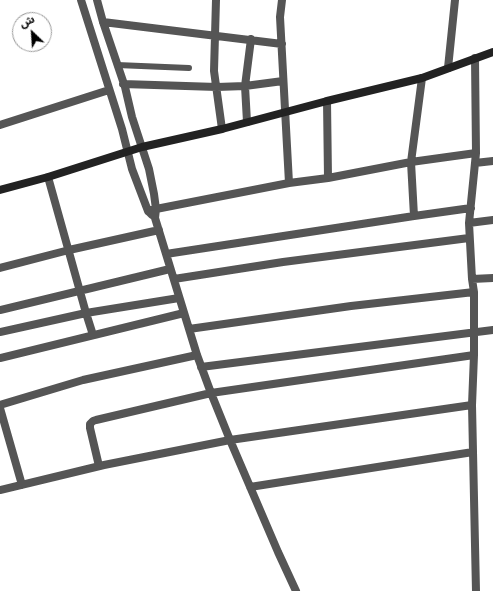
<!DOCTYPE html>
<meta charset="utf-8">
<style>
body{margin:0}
#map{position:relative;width:493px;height:591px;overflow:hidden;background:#fff;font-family:"Sofia Sans Condensed","Noto Sans Arabic",sans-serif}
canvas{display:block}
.north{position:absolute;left:12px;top:12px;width:40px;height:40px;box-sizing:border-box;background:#fff;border:1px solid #999;border-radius:50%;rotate:335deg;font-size:11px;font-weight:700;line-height:16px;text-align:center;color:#000}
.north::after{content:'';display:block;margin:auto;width:14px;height:18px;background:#000;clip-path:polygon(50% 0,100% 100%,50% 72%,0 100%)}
</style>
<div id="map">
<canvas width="493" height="591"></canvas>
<div class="north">ش</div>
</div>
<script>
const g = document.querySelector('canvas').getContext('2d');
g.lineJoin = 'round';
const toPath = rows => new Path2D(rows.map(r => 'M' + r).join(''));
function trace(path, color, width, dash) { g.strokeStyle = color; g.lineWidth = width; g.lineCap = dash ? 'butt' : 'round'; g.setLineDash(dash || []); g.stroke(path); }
trace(toPath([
 [117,65,189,68]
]), '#555', 6);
trace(toPath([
 [81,0,122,129,132,169,148,211,152,215],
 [97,0,103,22,125,87,132,117,149,169,154,194,156,209,155,218,197,355,211,393,230,440,278,552,296,591],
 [216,0,214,71,222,129],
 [282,0,280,17,289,183],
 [103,22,282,44],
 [475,58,476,153,469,223,472,279,474,292,474,355,472,405,476,591],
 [448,68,455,0],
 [123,84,217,87,245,86,283,81],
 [327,101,328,178],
 [247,122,245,86,251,39],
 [0,125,109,90],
 [475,163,493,161],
 [48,177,86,313,93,335],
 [148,211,156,209,289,183,328,178,411,162,476,153],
 [414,216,411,162,422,78],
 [469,223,493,220],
 [166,254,414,216,471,208],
 [0,268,69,250,159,230],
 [174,279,283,262,469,238],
 [472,279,493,278],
 [0,310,170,269],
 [189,329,351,306,474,292],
 [0,332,86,313,179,298],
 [0,358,184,313],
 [201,367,493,330],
 [0,405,83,380,197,355],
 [0,408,22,485],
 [99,466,90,428,90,424,93,421,96,420,211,393,474,355],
 [250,487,473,452],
 [0,490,104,465,230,440,472,405]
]), '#555', 8);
trace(toPath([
 [0,190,48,177,142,147,222,129,327,101,422,78,493,52]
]), '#222', 8);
</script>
